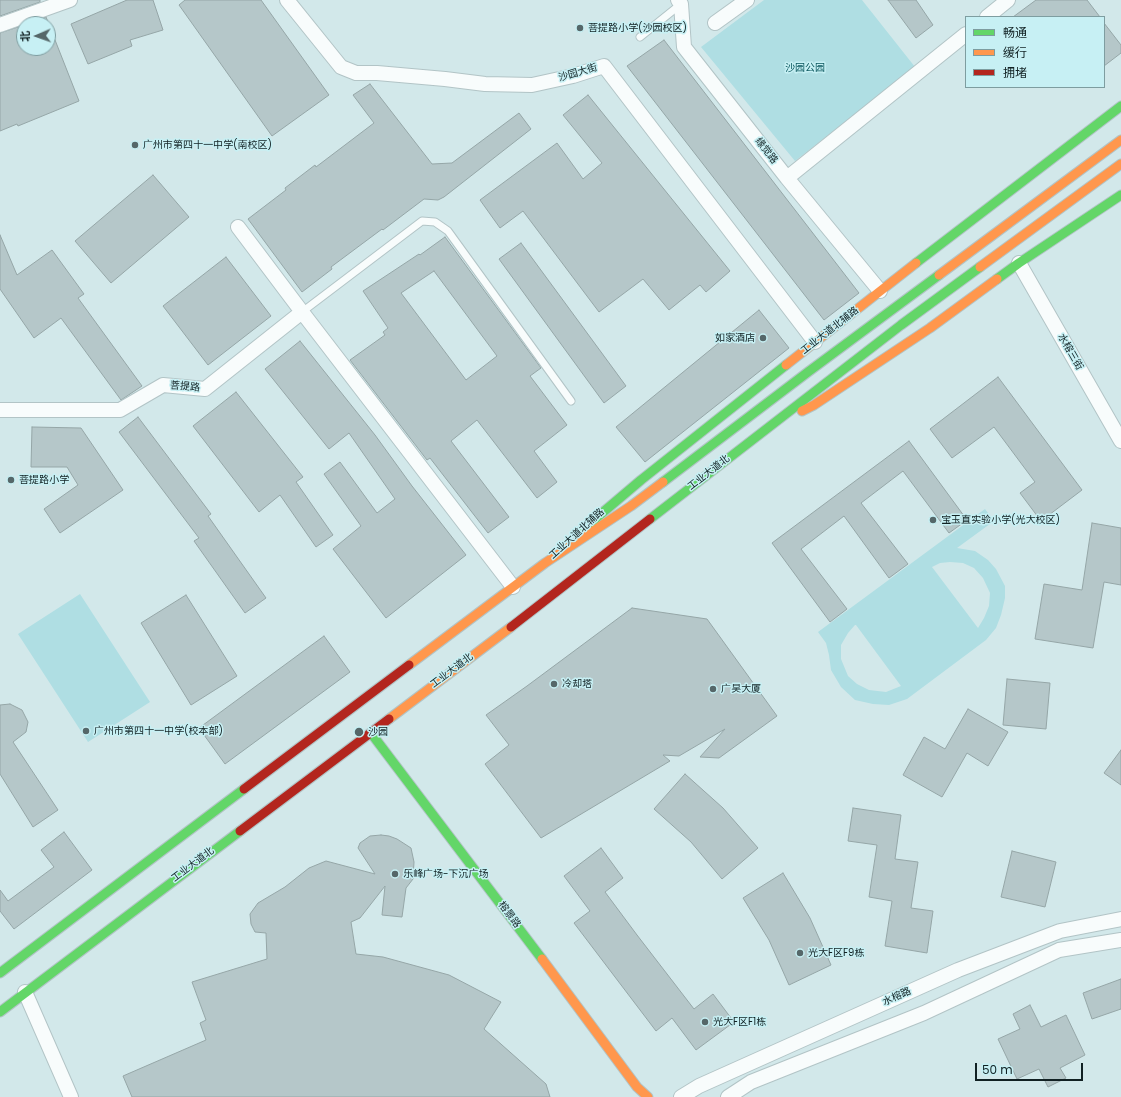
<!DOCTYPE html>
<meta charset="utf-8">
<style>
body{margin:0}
#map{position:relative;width:1121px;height:1097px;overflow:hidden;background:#d2e8ea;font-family:Poppins,"Noto Sans SC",sans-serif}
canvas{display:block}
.legend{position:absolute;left:965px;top:16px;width:140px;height:72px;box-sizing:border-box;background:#c7f0f4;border:1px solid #7e9da0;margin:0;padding:5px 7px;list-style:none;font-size:12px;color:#112123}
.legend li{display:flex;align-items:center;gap:8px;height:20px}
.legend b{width:20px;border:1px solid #7e9da0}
.north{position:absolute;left:16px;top:16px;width:40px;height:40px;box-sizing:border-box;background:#c7f0f4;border:1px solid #7e9da0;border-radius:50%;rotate:268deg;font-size:11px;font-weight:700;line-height:16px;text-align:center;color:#112123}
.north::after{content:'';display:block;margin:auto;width:14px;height:18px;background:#556769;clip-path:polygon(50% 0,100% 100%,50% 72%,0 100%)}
.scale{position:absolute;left:975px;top:1063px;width:108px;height:18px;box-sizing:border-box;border:2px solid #112123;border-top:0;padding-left:5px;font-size:12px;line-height:14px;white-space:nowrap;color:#112123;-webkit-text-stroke:3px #c7f0f4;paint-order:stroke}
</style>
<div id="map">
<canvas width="1121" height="1097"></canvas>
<ul class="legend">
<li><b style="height:5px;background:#63d668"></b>畅通</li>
<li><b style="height:5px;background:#ff974d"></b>缓行</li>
<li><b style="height:5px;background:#b3261e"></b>拥堵</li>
</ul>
<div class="north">北</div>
<div class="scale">50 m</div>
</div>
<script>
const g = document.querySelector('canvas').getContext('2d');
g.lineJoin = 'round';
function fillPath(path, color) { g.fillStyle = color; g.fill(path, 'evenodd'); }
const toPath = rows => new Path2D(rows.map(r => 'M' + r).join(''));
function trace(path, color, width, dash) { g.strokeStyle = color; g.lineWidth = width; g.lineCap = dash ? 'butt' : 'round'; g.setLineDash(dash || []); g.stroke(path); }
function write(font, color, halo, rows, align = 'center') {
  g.font = font + ' Poppins,"Noto Sans SC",sans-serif'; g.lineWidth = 3; g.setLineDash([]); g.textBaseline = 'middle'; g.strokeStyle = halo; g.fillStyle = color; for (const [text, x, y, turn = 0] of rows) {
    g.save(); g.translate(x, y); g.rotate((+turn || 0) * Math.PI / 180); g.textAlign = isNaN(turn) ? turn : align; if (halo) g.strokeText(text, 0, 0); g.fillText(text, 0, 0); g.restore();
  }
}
fillPath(toPath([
 [764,0,862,0,915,67,795,161,701,47],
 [985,509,994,521,957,548,975,551,988,560,996,569,1005,586,1005,598,1001,615,996,628,986,640,907,699,889,705,873,704,855,700,841,687,831,670,829,655,826,643,818,632],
 [950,562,963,563,974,568,983,578,990,593,989,606,984,618,978,628,932,567,940,563],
 [855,625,856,625,901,686,886,692,869,690,857,684,848,676,841,659,841,645,848,633],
 [80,594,150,702,88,742,18,634]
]), '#afdee3');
const building = toPath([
 [0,0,40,0,40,2,0,16,0,0],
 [127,0,153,0,163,30,130,40,132,46,88,64,71,24,127,0],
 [185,0,261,0,329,95,272,136,179,5,185,0],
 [888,0,916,0,933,25,916,38,888,0],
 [1036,0,1087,0,1100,17,1013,17,1036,0],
 [46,17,79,101,18,126,17,124,0,131,0,33,24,25,24,48,48,48,48,24,28,24,46,17],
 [1104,23,1121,45,1121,53,1104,66,1104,23],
 [664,40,859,293,824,320,627,66,664,40],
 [370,84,432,164,452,163,519,113,531,129,444,197,438,200,424,199,383,230,382,229,331,267,332,269,302,292,248,219,286,190,285,188,315,165,316,167,374,123,353,95,370,84],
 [588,95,730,271,706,292,700,285,669,310,643,279,599,312,523,211,500,228,480,200,557,143,583,179,602,163,563,115,588,95],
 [153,175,189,217,111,283,75,241,153,175],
 [0,235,17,275,52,250,84,294,78,298,142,386,121,400,61,318,34,338,0,289,0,235],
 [445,237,541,368,530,376,567,425,534,451,557,482,537,498,477,420,451,441,509,517,488,533,430,458,427,460,350,360,385,335,383,332,388,328,363,291,419,254,420,255,445,237],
 [434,271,497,356,466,380,401,293,434,271],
 [521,243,626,386,604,403,499,259,521,243],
 [226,257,271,316,208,365,163,306,226,257],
 [759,310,789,348,645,462,616,427,759,310],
 [300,341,375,435,412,486,466,555,386,618,333,549,361,526,324,474,340,462,377,513,395,499,349,433,329,449,265,369,300,341],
 [998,377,1082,490,1041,521,1020,493,1035,482,994,427,952,458,930,429,998,377],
 [236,392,303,477,296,482,333,535,316,547,280,495,259,512,193,426,236,392],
 [138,417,211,514,208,516,266,598,245,613,194,541,199,538,119,432,138,417],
 [32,427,81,428,123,490,60,533,44,509,78,485,67,467,31,467,32,427],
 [909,441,967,520,949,533,903,471,861,503,908,564,889,578,844,516,801,549,847,609,830,622,772,543,909,441],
 [1092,523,1121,528,1121,585,1104,582,1093,648,1035,639,1044,584,1082,590,1092,523],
 [186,595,237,676,191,705,141,623,186,595],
 [632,608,707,619,777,716,719,758,700,757,725,729,679,756,663,755,670,761,541,838,485,764,509,745,486,715,527,686,632,608],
 [324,636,350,672,225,764,199,728,324,636],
 [1007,679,1050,683,1046,729,1003,725,1007,679],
 [10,704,22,710,28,722,26,732,13,742,58,810,33,827,0,774,0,705,10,704],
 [968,709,1008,732,988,766,967,753,942,797,903,775,924,737,945,749,968,709],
 [1121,750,1121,785,1104,773,1121,750],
 [685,774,723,808,758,848,722,879,691,842,654,809,685,774],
 [853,808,901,815,895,859,918,862,911,908,933,911,927,953,885,946,892,901,869,897,877,845,848,841,853,808],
 [64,832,92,870,14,929,0,911,0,890,8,901,54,867,41,850,64,832],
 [381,835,389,836,397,839,411,848,414,862,413,879,406,888,402,917,382,915,385,886,360,918,351,922,356,954,383,957,449,975,501,1002,484,1029,546,1084,550,1097,132,1097,123,1076,206,1040,200,1023,206,1020,192,982,267,959,266,933,255,932,251,924,250,914,258,903,285,887,309,868,326,861,375,874,358,848,360,843,370,836,381,835],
 [601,848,623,878,605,892,637,935,694,1009,713,994,734,1022,696,1050,672,1018,656,1031,574,923,590,911,564,876,601,848],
 [1012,851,1056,862,1045,907,1001,897,1012,851],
 [783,873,810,918,831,965,789,985,769,940,743,898,783,873],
 [1121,979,1121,1009,1092,1019,1083,993,1121,979],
 [1030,1005,1041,1027,1066,1015,1085,1055,1060,1068,1066,1078,1048,1087,1039,1069,1017,1079,998,1039,1020,1029,1013,1014,1030,1005]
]);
fillPath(building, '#b5c7c9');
trace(building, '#95a6a7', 1);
const lane = toPath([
 [640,37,681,4],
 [302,312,422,221,435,222,448,231,571,401]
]);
const street = toPath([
 [287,0,341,67,356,73,377,73,445,79,485,84,532,85,573,76,604,66,815,342],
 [678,0,681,4,684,47,787,178,880,291],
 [987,17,1008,0],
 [715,23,747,0],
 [0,25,70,0],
 [787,178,966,34],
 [238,227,302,312,513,587],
 [1019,263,1121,441],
 [0,410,120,410,163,385,205,389,302,312],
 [25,992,71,1097],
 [681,1097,699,1086,958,970,1060,931,1121,919],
 [728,1097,751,1082,924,1013,1059,950,1121,940]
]);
const fast = toPath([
 [916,263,1121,106],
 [997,279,1019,263,1121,195],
 [663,482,808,372,939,275],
 [650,519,901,325,980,267],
 [582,530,641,480,786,365],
 [371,733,542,959],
 [0,973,244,789],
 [0,1012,240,831]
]);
const slow = toPath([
 [980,267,1121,164],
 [939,275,1121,140],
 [786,365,916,263],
 [802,411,814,405,930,328,997,279],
 [409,665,545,563,631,506,663,482],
 [389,719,511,627],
 [542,959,637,1087,648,1097]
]);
const jam = toPath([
 [511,627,650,519],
 [244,789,409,665],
 [240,831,389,719]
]);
trace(lane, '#b2c4c6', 9);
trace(street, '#b2c4c6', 16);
trace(fast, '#b2c4c6', 11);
trace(slow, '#b2c4c6', 11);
trace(jam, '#b2c4c6', 11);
trace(lane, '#f8fcfc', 7);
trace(street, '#f8fcfc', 14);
trace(fast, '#63d668', 9);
trace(slow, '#ff974d', 9);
trace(jam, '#b3261e', 9);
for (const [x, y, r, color] of [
 [580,28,4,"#556769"],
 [135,145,4,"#556769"],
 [763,338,4,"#556769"],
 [11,480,4,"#556769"],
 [933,520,4,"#556769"],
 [554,684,4,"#556769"],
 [713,689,4,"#556769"],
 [86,731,4,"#556769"],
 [359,732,5,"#556769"],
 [395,874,4,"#556769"],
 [800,953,4,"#556769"],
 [705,1022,4,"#556769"]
]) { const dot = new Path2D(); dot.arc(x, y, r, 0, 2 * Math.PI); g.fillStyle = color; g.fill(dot); trace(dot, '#c7f0f4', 1.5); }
write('10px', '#112123', '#c7f0f4', [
 ["菩提路小学(沙园校区)",588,28],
 ["广州市第四十一中学(南校区)",143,145],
 ["如家酒店",755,338,"right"],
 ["菩提路小学",19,480],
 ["宝玉直实验小学(光大校区)",941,520],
 ["冷却塔",562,684],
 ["广昊大厦",721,689],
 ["广州市第四十一中学(校本部)",94,731],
 ["沙园",368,732],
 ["乐峰广场-下沉广场",403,874],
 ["光大F区F9栋",808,953],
 ["光大F区F1栋",713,1022]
], 'left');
write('10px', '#0a565d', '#c7f0f4', [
 ["沙园公园",805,68]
]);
write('10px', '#112123', '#c7f0f4', [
 ["沙园大街",578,73,-16],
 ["缘觉路",766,151,52],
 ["工业大道北辅路",830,331,-38],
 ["水榕三街",1070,352,60],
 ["菩提路",185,387,5],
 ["工业大道北",709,473,-38],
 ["工业大道北辅路",577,534,-42],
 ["工业大道北",452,671,-37],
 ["工业大道北",193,865,-37],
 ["榕景路",509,915,53],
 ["水榕路",897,997,-24]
]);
</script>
